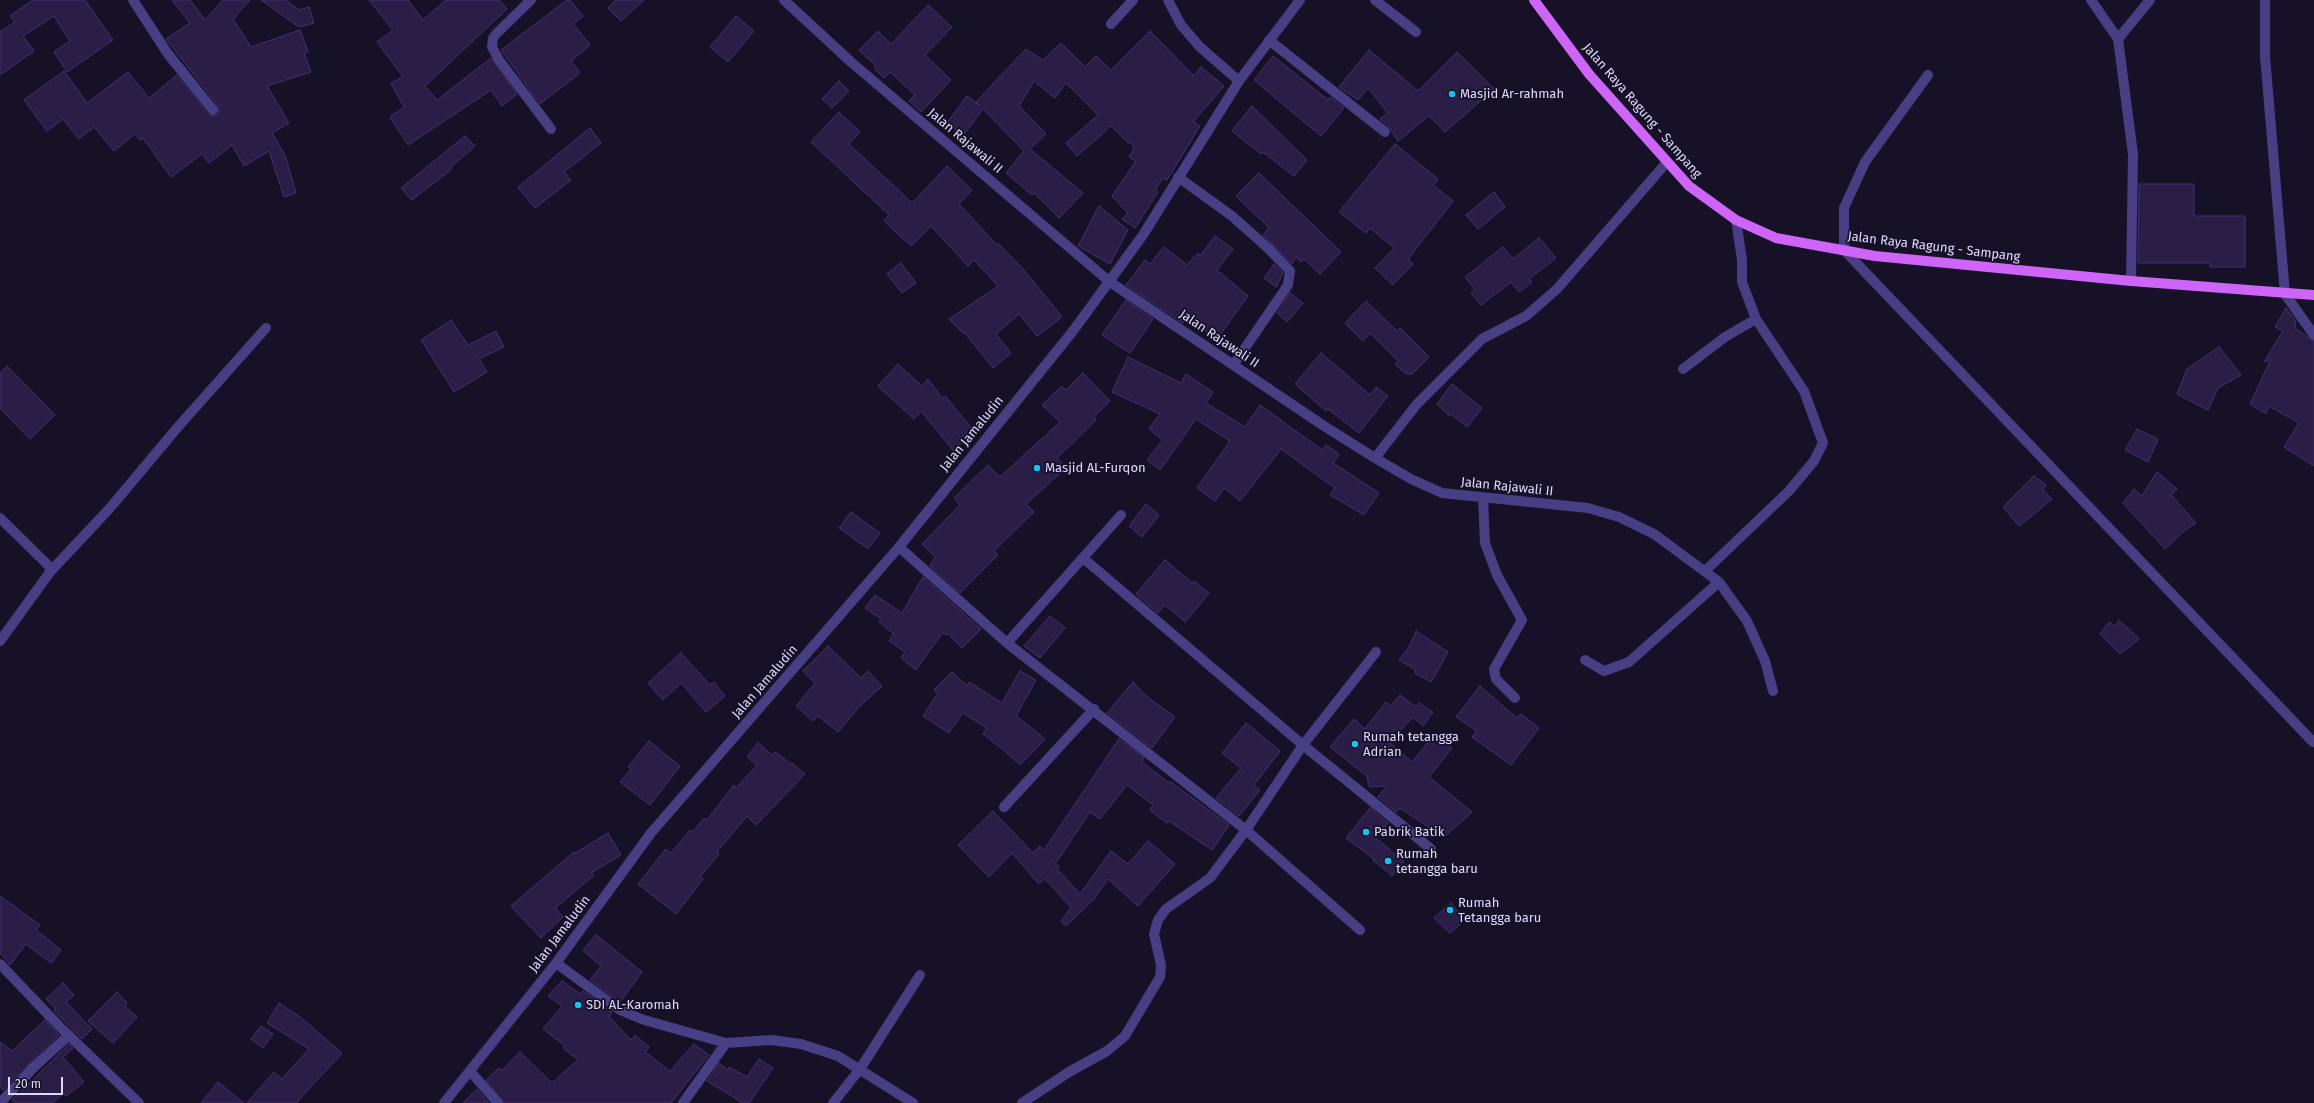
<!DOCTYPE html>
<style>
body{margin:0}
#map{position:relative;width:2314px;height:1103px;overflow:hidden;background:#161126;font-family:"Fira Sans",sans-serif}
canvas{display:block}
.scale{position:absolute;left:8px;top:1077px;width:55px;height:18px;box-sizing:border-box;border:2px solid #e0d7fd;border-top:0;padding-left:5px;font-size:12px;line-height:14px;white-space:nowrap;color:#e0d7fd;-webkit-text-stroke:3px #161126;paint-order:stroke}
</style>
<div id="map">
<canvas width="2314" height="1103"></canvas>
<div class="scale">20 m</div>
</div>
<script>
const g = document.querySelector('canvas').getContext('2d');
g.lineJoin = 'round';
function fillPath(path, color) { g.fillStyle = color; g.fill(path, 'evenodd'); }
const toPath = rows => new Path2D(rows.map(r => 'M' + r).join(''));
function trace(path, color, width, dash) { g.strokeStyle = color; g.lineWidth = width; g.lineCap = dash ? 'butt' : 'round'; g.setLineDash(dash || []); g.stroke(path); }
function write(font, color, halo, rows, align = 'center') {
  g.font = font + ' "Fira Sans",sans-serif'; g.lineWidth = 3.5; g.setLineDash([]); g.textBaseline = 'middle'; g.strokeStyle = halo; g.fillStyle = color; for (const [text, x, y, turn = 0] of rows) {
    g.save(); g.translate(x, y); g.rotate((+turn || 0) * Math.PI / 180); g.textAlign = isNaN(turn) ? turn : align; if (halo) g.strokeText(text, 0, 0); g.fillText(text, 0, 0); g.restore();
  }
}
const building = toPath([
 [33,0,85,0,113,40,67,72,54,52,70,41,54,16,23,36,34,51,0,75,0,32,15,22,10,16,33,0],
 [172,0,190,0,205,20,223,0,250,0,233,19,251,47,300,30,308,52,304,53,311,72,267,86,289,123,272,133,285,155,296,193,284,197,269,151,244,166,232,145,209,163,202,154,171,177,143,138,140,140,135,134,114,151,94,127,79,139,63,119,47,131,24,100,64,71,87,103,128,72,149,98,177,75,208,114,211,116,217,115,219,112,218,106,166,39,190,23,172,0],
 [261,0,286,0,299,10,309,7,314,23,299,27,261,0],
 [369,0,408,0,423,20,446,0,499,0,507,9,425,86,437,100,491,58,517,94,502,106,491,90,408,145,390,117,404,107,391,83,403,77,377,42,393,30,369,0],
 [567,0,570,0,583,16,573,24,590,45,571,61,580,73,540,104,501,50,567,0],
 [616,0,644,0,621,21,608,8,616,0],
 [928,5,952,27,925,55,951,80,921,112,909,101,915,95,890,72,884,78,874,68,876,66,859,50,878,31,891,44,928,5],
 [736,16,754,31,728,62,710,47,736,16],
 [1150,31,1194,76,1201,67,1224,86,1193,122,1200,126,1167,180,1163,178,1155,190,1158,192,1135,228,1122,219,1128,213,1112,196,1136,161,1129,157,1134,149,1132,146,1134,143,1132,142,1129,144,1111,126,1077,156,1066,143,1098,115,1066,83,1055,98,1034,81,1019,106,1046,134,1030,149,1083,193,1059,218,1034,193,1032,195,1006,173,1024,151,983,109,963,136,947,123,967,96,980,106,976,102,1026,49,1043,60,1061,43,1085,67,1096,56,1111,70,1150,31],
 [1369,50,1418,91,1457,52,1494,89,1445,132,1429,116,1398,141,1389,127,1380,119,1388,113,1368,88,1358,100,1339,87,1369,50],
 [1273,56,1328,100,1330,97,1344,108,1321,136,1254,80,1273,56],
 [839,81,849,91,832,108,822,99,839,81],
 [1252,106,1307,160,1294,176,1263,152,1261,154,1232,131,1252,106],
 [839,112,860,132,849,144,912,203,947,166,972,190,959,204,997,245,999,244,1024,270,1062,317,1037,336,1019,314,996,334,1011,353,993,368,964,332,963,333,949,319,998,286,974,260,968,266,931,226,911,246,884,221,889,215,811,142,839,112],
 [590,128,601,143,564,172,571,180,535,208,518,187,590,128],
 [465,136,475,146,451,167,452,169,412,200,401,188,465,136],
 [1395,144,1438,179,1433,185,1453,201,1408,259,1413,264,1393,285,1375,268,1394,248,1370,228,1366,233,1339,212,1395,144],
 [1259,173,1341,252,1320,274,1304,259,1301,262,1296,257,1292,264,1263,235,1269,228,1236,196,1259,173],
 [2139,184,2194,184,2194,216,2245,216,2245,267,2210,267,2210,263,2138,263,2139,184],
 [1494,192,1505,207,1478,229,1466,215,1494,192],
 [1099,206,1128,230,1110,264,1078,246,1099,206],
 [1215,236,1233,249,1217,270,1248,296,1217,339,1187,318,1183,323,1126,285,1145,260,1150,264,1164,247,1187,265,1198,253,1200,256,1215,236],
 [1539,238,1556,258,1529,279,1532,282,1519,292,1511,282,1481,305,1471,293,1475,290,1465,277,1503,247,1513,259,1539,238],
 [901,263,916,283,902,293,887,274,901,263],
 [1274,264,1283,273,1276,287,1264,278,1274,264],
 [1290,293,1303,303,1287,322,1277,313,1290,293],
 [1126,300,1153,319,1130,353,1102,335,1126,300],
 [1366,301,1397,331,1400,328,1429,357,1412,374,1406,374,1395,364,1398,361,1370,333,1363,341,1345,323,1366,301],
 [2286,308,2296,321,2295,328,2314,341,2314,466,2284,447,2299,423,2269,406,2266,414,2250,404,2271,359,2264,362,2283,331,2275,327,2286,308],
 [451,320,468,345,496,331,504,347,479,359,487,372,454,392,421,340,451,320],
 [2219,347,2241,375,2218,388,2208,410,2177,394,2187,369,2219,347],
 [1321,353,1370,395,1376,387,1388,396,1359,433,1328,409,1326,411,1295,384,1321,353],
 [1128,357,1181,383,1186,374,1213,392,1206,403,1245,427,1260,405,1322,450,1326,445,1339,454,1333,463,1379,493,1364,515,1330,495,1335,488,1281,449,1240,501,1224,488,1215,501,1197,488,1230,441,1196,419,1160,470,1147,460,1163,440,1149,429,1160,414,1112,392,1128,357],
 [898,364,922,386,928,379,942,398,945,396,975,432,953,450,921,411,914,419,878,386,898,364],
 [7,366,55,415,30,439,0,408,0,373,7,366],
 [1083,373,1110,401,1094,417,1096,420,1057,458,1066,468,1026,504,1034,512,994,551,998,555,960,593,930,566,935,557,922,544,960,505,954,498,988,465,1000,477,1060,422,1042,405,1062,386,1066,390,1083,373],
 [1452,384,1482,408,1467,427,1451,414,1449,416,1437,404,1452,384],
 [2137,429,2158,439,2148,462,2125,450,2137,429],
 [2157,472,2177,489,2171,495,2196,523,2185,530,2165,549,2123,503,2134,489,2142,496,2157,472],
 [2034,476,2046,485,2043,490,2052,499,2019,526,2003,507,2034,476],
 [1146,504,1159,515,1142,537,1129,526,1146,504],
 [851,512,880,533,868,549,839,528,851,512],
 [1165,560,1192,583,1194,581,1209,593,1185,622,1165,605,1158,613,1136,594,1165,560],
 [923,577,981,629,962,648,948,634,946,635,943,632,916,670,901,658,905,652,889,641,894,634,879,622,881,619,865,608,875,595,902,613,923,577],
 [1050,616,1065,628,1040,658,1024,646,1050,616],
 [2119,620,2139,639,2120,654,2100,634,2109,622,2115,626,2119,620],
 [1416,631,1448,652,1431,682,1415,673,1416,670,1399,660,1408,649,1416,631],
 [828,646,861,678,868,671,882,686,859,707,838,732,818,716,813,721,796,706,815,683,803,671,828,646],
 [681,653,710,685,714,682,725,696,706,712,681,683,663,700,648,683,681,653],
 [1020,671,1036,680,1016,716,1045,739,1020,765,1006,752,983,734,987,728,963,713,949,733,923,716,938,693,934,690,952,672,967,686,969,682,1002,703,1020,671],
 [1133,682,1146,696,1175,717,1152,748,1107,713,1133,682],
 [1480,686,1517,718,1521,714,1539,728,1511,765,1472,737,1477,731,1456,717,1480,686],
 [1400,695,1416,707,1419,703,1433,712,1423,726,1413,717,1389,742,1412,762,1433,736,1452,748,1429,777,1472,812,1444,837,1400,808,1396,812,1378,797,1387,786,1369,787,1367,776,1330,747,1354,719,1365,729,1386,702,1391,706,1400,695],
 [1246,723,1280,751,1254,785,1260,790,1239,816,1216,798,1241,768,1222,753,1246,723],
 [1119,739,1144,758,1141,761,1169,783,1171,782,1229,825,1212,850,1169,821,1167,823,1150,810,1153,805,1127,785,1100,819,1090,812,1055,864,1059,867,1057,869,1080,894,1111,851,1128,864,1148,841,1175,864,1138,906,1108,879,1094,899,1066,926,1061,922,1071,907,1045,879,1039,884,1012,853,989,877,958,845,993,811,1033,853,1040,846,1044,850,1119,739],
 [649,741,680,766,650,805,620,782,631,769,628,767,649,741],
 [758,743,772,755,775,752,791,764,792,763,805,774,756,825,747,816,717,852,719,854,700,877,703,879,676,914,638,884,666,849,671,853,690,830,693,832,704,818,707,820,734,785,736,788,757,765,747,757,758,743],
 [1370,808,1388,823,1376,838,1404,862,1392,876,1373,860,1374,859,1346,838,1370,808],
 [608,833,621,855,591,873,594,875,555,908,563,917,541,938,511,906,574,852,575,853,608,833],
 [0,896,40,925,36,930,61,950,51,963,26,944,10,965,0,953,0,896],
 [1451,903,1465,920,1450,933,1434,918,1451,903],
 [596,935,642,972,620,1002,590,980,601,966,583,950,596,935],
 [562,981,580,994,583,991,612,1012,609,1017,631,1040,635,1035,649,1047,645,1052,670,1071,694,1044,709,1055,671,1103,504,1103,486,1080,499,1068,502,1071,520,1052,552,1083,578,1060,563,1048,565,1046,543,1029,562,1006,548,996,562,981],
 [63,983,74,995,66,1002,92,1029,82,1039,54,1011,56,1009,46,999,63,983],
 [117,992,127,1003,125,1006,137,1017,113,1043,88,1021,117,992],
 [279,1003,300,1017,342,1053,296,1103,247,1103,274,1072,282,1079,309,1049,267,1023,279,1003],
 [45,1020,59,1035,3,1090,0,1087,0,1042,12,1051,45,1020],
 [261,1026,273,1034,263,1048,251,1039,261,1026],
 [69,1044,73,1048,63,1057,84,1082,66,1096,64,1093,53,1103,16,1103,12,1100,69,1044],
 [759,1059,773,1068,749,1103,743,1103,707,1081,719,1063,728,1070,729,1067,747,1077,759,1059],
 [218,1082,244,1103,201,1103,218,1082],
 [477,1089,489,1103,463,1103,477,1089]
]);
fillPath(building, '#2a1d46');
trace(building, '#443171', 1);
trace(toPath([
 [133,0,168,54,213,110],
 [531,0,497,33,493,38,492,47,499,60,551,129],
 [784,0,851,62,1110,282,1324,426,1375,458,1411,479,1442,493,1588,508,1619,517,1654,534,1719,582,1747,621,1765,661,1773,691],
 [1168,0,1181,25,1200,47,1239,81],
 [1375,0,1416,32],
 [2091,0,2118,39],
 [2265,0,2265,56,2285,294,2314,335],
 [1111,24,1133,0],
 [1269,40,1385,132],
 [1928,75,1865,162,1844,208,1844,250,2313,742],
 [1178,177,1232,216,1269,249,1290,271,1288,285,1234,364],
 [2131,281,2133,154,2118,39,2150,0],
 [1683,369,1725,337,1756,319],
 [1375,458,1417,404,1482,339,1526,316,1557,289,1667,162],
 [1483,498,1485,543,1497,575,1522,620,1494,669,1496,679,1515,698],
 [0,518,49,566,50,572],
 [899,547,1007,643,1246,830,1360,930],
 [1083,558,1303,745,1431,849],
 [1705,571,1789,491,1814,461,1823,443,1804,391,1756,319,1742,282,1742,260,1736,220],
 [0,641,50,572,110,508,177,428,266,328],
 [1007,643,1121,515],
 [1585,660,1604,671,1629,662,1719,582],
 [1004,807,1094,709],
 [556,963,620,1010,644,1020,726,1043,771,1040,801,1044,838,1056,913,1103],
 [0,964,60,1027,139,1103],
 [470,1071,498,1103],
 [0,1103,32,1069,69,1035],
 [444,1103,556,963,651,833,899,547,1073,331,1143,235,1239,81,1300,0],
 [683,1103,726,1043],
 [833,1103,860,1069,920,975],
 [1022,1103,1069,1072,1107,1051,1125,1036,1160,977,1161,965,1154,934,1158,920,1166,909,1210,878,1246,830,1303,745,1376,652]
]), '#473e83', 10);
trace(toPath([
 [1534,0,1589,74,1689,186,1736,220,1776,238,1875,256,2131,281,2314,295]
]), '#cf64f8', 10);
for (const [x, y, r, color] of [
 [1452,94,4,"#0dc6f4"],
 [1037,468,4,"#0dc6f4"],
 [1355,744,4,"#0dc6f4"],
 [1366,832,4,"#0dc6f4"],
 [1388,861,4,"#0dc6f4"],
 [1450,910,4,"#0dc6f4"],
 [578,1005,4,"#0dc6f4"]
]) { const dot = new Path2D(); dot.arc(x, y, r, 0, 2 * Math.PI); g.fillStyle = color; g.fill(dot); trace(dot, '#161126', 1.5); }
write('13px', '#e0d7fd', '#161126', [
 ["Masjid Ar-rahmah",1460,94],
 ["Masjid AL-Furqon",1045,468],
 ["Rumah tetangga",1363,737],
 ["Adrian",1363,752],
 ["Pabrik Batik",1374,832],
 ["Rumah",1396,854],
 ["tetangga baru",1396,869],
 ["Rumah",1458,903],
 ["Tetangga baru",1458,918],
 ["SDI AL-Karomah",586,1005]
], 'left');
write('13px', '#e0d7fd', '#161126', [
 ["Jalan Raya Ragung - Sampang",1642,111,49],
 ["Jalan Rajawali II",965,141,40],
 ["Jalan Raya Ragung - Sampang",1934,247,7],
 ["Jalan Rajawali II",1219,339,34],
 ["Jalan Jamaludin",972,434,-51],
 ["Jalan Rajawali II",1507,487,6],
 ["Jalan Jamaludin",765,682,-49],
 ["Jalan Jamaludin",560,934,-53]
]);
</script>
